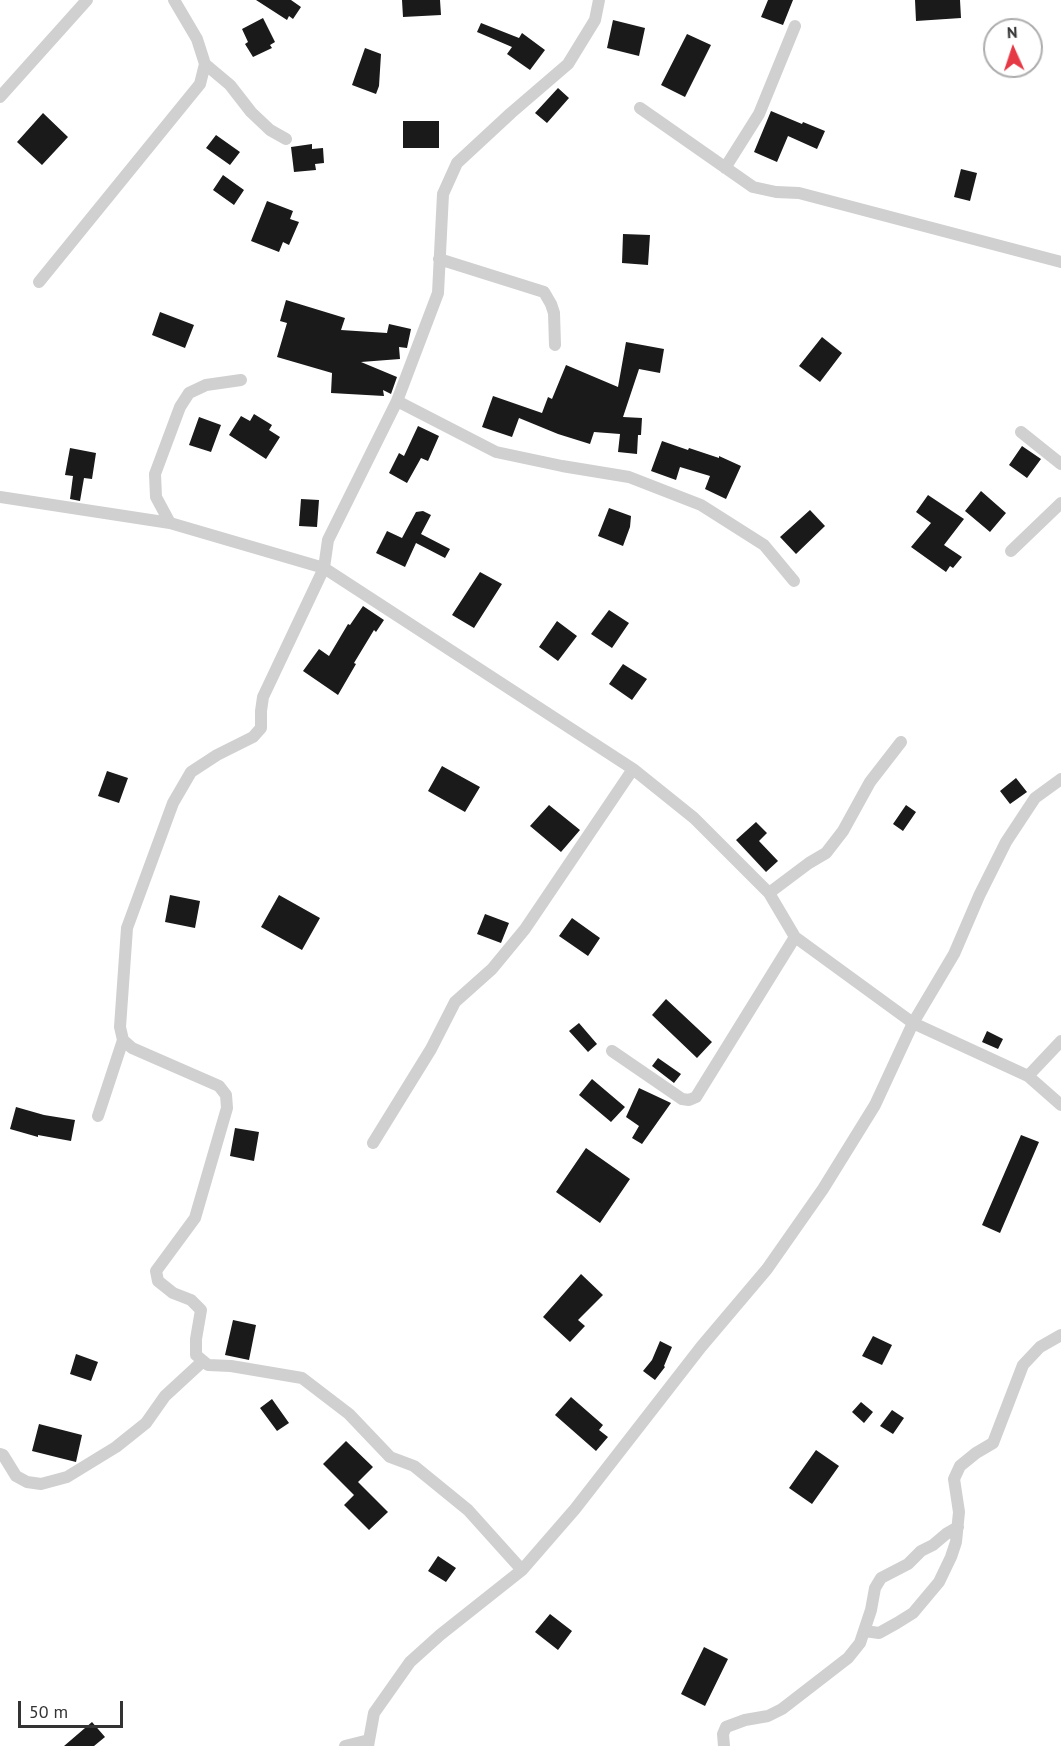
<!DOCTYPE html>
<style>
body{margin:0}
#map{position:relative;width:1061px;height:1746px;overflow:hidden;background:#fff;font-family:"PT Sans",sans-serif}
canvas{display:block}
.north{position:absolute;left:983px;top:18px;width:60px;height:60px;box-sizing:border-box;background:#fff;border:2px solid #adadad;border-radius:50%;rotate:357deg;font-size:16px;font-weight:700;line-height:24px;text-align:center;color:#333}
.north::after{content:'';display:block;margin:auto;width:21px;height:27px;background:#e63946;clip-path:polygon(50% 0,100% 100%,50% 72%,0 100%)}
.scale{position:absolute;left:18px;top:1701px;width:105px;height:27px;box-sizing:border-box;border:3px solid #333;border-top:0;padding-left:8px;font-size:18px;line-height:21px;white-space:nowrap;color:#333;-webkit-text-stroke:4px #fff;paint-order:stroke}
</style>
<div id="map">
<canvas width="1061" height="1746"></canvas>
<div class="north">N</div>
<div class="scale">50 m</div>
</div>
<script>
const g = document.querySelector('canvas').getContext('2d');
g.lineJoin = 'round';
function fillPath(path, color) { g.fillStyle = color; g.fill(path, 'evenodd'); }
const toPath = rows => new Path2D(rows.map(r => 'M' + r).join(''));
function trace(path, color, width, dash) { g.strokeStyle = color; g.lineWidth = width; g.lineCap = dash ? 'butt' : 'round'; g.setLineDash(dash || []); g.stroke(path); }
fillPath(toPath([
 [256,0,291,0,301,7,293,19,289,16,287,20],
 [402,0,440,0,441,15,403,17],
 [768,0,793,0,783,25,761,17],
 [915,0,960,0,961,18,916,21],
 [263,18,275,42,270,45,272,48,253,57,245,44,248,42,242,29],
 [613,20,645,28,639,56,607,48],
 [481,23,519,38,522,33,545,50,530,70,507,54,512,47,477,32],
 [687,34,711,45,685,97,661,85],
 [365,48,381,54,379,86,376,94,352,85],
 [558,88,569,98,547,123,535,113],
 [771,111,802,124,803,122,825,131,817,149,788,136,777,162,754,152],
 [43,113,68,137,42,165,17,142],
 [403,121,439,121,439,148,403,148],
 [216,135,240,152,230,165,206,148],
 [312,144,312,149,323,148,324,163,315,164,316,170,294,172,291,147],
 [961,169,977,173,970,201,954,197],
 [223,175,244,190,234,205,213,190],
 [267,201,293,211,290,219,299,222,289,245,283,242,279,252,251,241],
 [623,234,650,235,648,265,622,263],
 [286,300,345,318,341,330,387,333,389,324,411,329,407,348,399,347,400,359,361,362,397,377,391,394,383,390,384,396,331,393,332,373,277,357,287,323,280,321],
 [160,312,194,325,185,348,152,335],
 [822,337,842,353,820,382,799,366],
 [626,342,664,349,660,373,639,369,623,417,642,418,641,435,638,435,637,454,618,452,620,434,594,432,590,444,558,434,519,418,512,437,482,427,493,396,542,413,548,397,552,399,566,365,618,387],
 [254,414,272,425,269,430,280,437,266,459,229,435,241,416,250,421],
 [199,417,221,425,211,452,189,445],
 [418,426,439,436,428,461,421,458,407,483,389,473,399,453,404,456],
 [662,441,688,450,689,448,719,458,719,456,741,466,726,499,705,489,710,476,680,467,676,480,651,471],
 [1022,446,1041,459,1027,478,1009,465],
 [70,448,96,453,92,479,84,478,80,501,70,499,73,476,65,475],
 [981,491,1006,513,990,532,965,511],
 [928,495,964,519,944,545,962,557,953,568,950,566,946,572,911,547,931,523,916,512],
 [301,499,319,500,317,527,299,526],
 [609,508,631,516,630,527,623,546,598,536],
 [810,510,825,526,796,554,780,537],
 [423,511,431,515,421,534,450,549,445,558,416,543,405,567,376,553,387,531,402,538,416,512],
 [480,572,502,584,474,628,452,615],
 [363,606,384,620,376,632,374,630,354,663,356,664,338,695,303,671,319,649,329,656,348,624,350,625],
 [609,610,629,623,612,648,591,634],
 [557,621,577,636,558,661,539,647],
 [623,664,647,679,632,700,609,684],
 [442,766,480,787,465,812,428,791],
 [107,771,128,778,119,803,98,796],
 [1016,778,1027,792,1010,804,1000,791],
 [549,805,580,830,561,852,530,826],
 [906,805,916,812,903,831,893,824],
 [756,822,767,833,759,841,778,861,766,872,736,840],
 [170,895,200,901,195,928,165,922],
 [279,895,320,918,302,950,261,927],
 [485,914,509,923,501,943,477,934],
 [572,918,600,938,588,956,559,936],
 [666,999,712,1042,697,1058,652,1015],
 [579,1023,597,1044,588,1052,569,1031],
 [987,1031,1003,1039,998,1049,982,1042],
 [658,1058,681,1074,674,1083,652,1066],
 [592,1079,625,1107,611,1122,579,1095],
 [639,1088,671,1103,642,1144,632,1138,639,1126,626,1117],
 [16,1107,44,1115,75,1120,71,1141,38,1135,38,1137,10,1129],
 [235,1128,259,1132,254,1161,230,1156],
 [1021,1135,1039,1142,1000,1233,982,1225],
 [586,1148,630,1179,600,1223,556,1192],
 [581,1274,603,1295,578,1320,585,1326,570,1342,543,1317],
 [233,1320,256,1325,249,1360,225,1355],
 [873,1336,892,1345,882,1365,862,1356],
 [660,1341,672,1347,664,1366,665,1367,655,1380,643,1371,652,1360],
 [76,1354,98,1362,91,1381,70,1374],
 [571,1397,603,1425,599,1430,608,1437,596,1451,555,1415],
 [272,1399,289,1423,277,1431,260,1408],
 [861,1402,873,1412,864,1423,852,1412],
 [892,1410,904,1418,893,1434,880,1426],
 [39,1424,82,1435,76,1462,32,1451],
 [346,1441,373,1467,358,1482,388,1512,369,1530,344,1505,354,1495,323,1464],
 [816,1450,839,1466,812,1504,789,1488],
 [438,1556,456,1568,446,1582,428,1571],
 [550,1614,572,1631,558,1650,535,1632],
 [704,1647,728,1659,705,1706,681,1694],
 [92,1722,105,1737,94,1746,64,1746]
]), '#1a1a1a');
trace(toPath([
 [599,0,595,20,568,64,511,113,457,163,443,194,438,293,397,401,328,540,324,568,633,769,694,818,769,893,795,937,913,1023,1028,1076,1061,1105],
 [205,64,230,85,251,112,270,130,286,139],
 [0,97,87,0],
 [640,108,753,187,776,192,799,193,1061,262],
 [725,168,759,114,795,26],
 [439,259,544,292,551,304,554,313,555,345],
 [39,282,200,84,205,64,197,39,174,0],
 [397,401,496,452,562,466,629,477,701,505,764,545,794,581],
 [1021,432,1061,464],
 [0,497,170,523,324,568,263,697,261,711,261,728,253,737,217,755,191,772,173,803,127,928,120,1027,123,1040,132,1048,219,1086,226,1095,227,1108,195,1218,156,1271,158,1281,173,1293,191,1300,201,1310,196,1339,196,1355,208,1365,231,1366,302,1378,349,1414,390,1457,414,1466,468,1510,522,1570],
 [170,523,156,497,155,474,180,407,189,393,206,385,241,380],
 [1011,551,1061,503],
 [769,893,809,863,826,853,843,831,870,782,901,742],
 [612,1051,682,1099,689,1100,696,1097,795,937],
 [1028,1076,1061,1041],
 [98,1116,123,1040],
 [373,1143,431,1049,455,1002,492,969,525,929,633,769],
 [0,1454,3,1455,16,1476,27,1482,41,1484,67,1477,116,1447,146,1423,165,1396,203,1361],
 [865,1631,879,1633,897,1623,913,1613,939,1582,951,1557,956,1542,959,1512,954,1479,960,1466,976,1453,993,1443,1023,1365,1040,1347,1061,1335],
 [345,1746,369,1740],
 [368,1746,374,1713,410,1662,440,1635,522,1570,575,1509,701,1347,767,1269,823,1189,875,1105,913,1023,954,954,979,896,1006,842,1035,798,1061,779],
 [724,1746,723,1734,726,1727,745,1720,768,1716,782,1709,848,1658,860,1643,871,1610,875,1588,881,1578,908,1564,921,1551,933,1545,946,1534,958,1527]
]), '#d0d0d0', 12);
</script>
